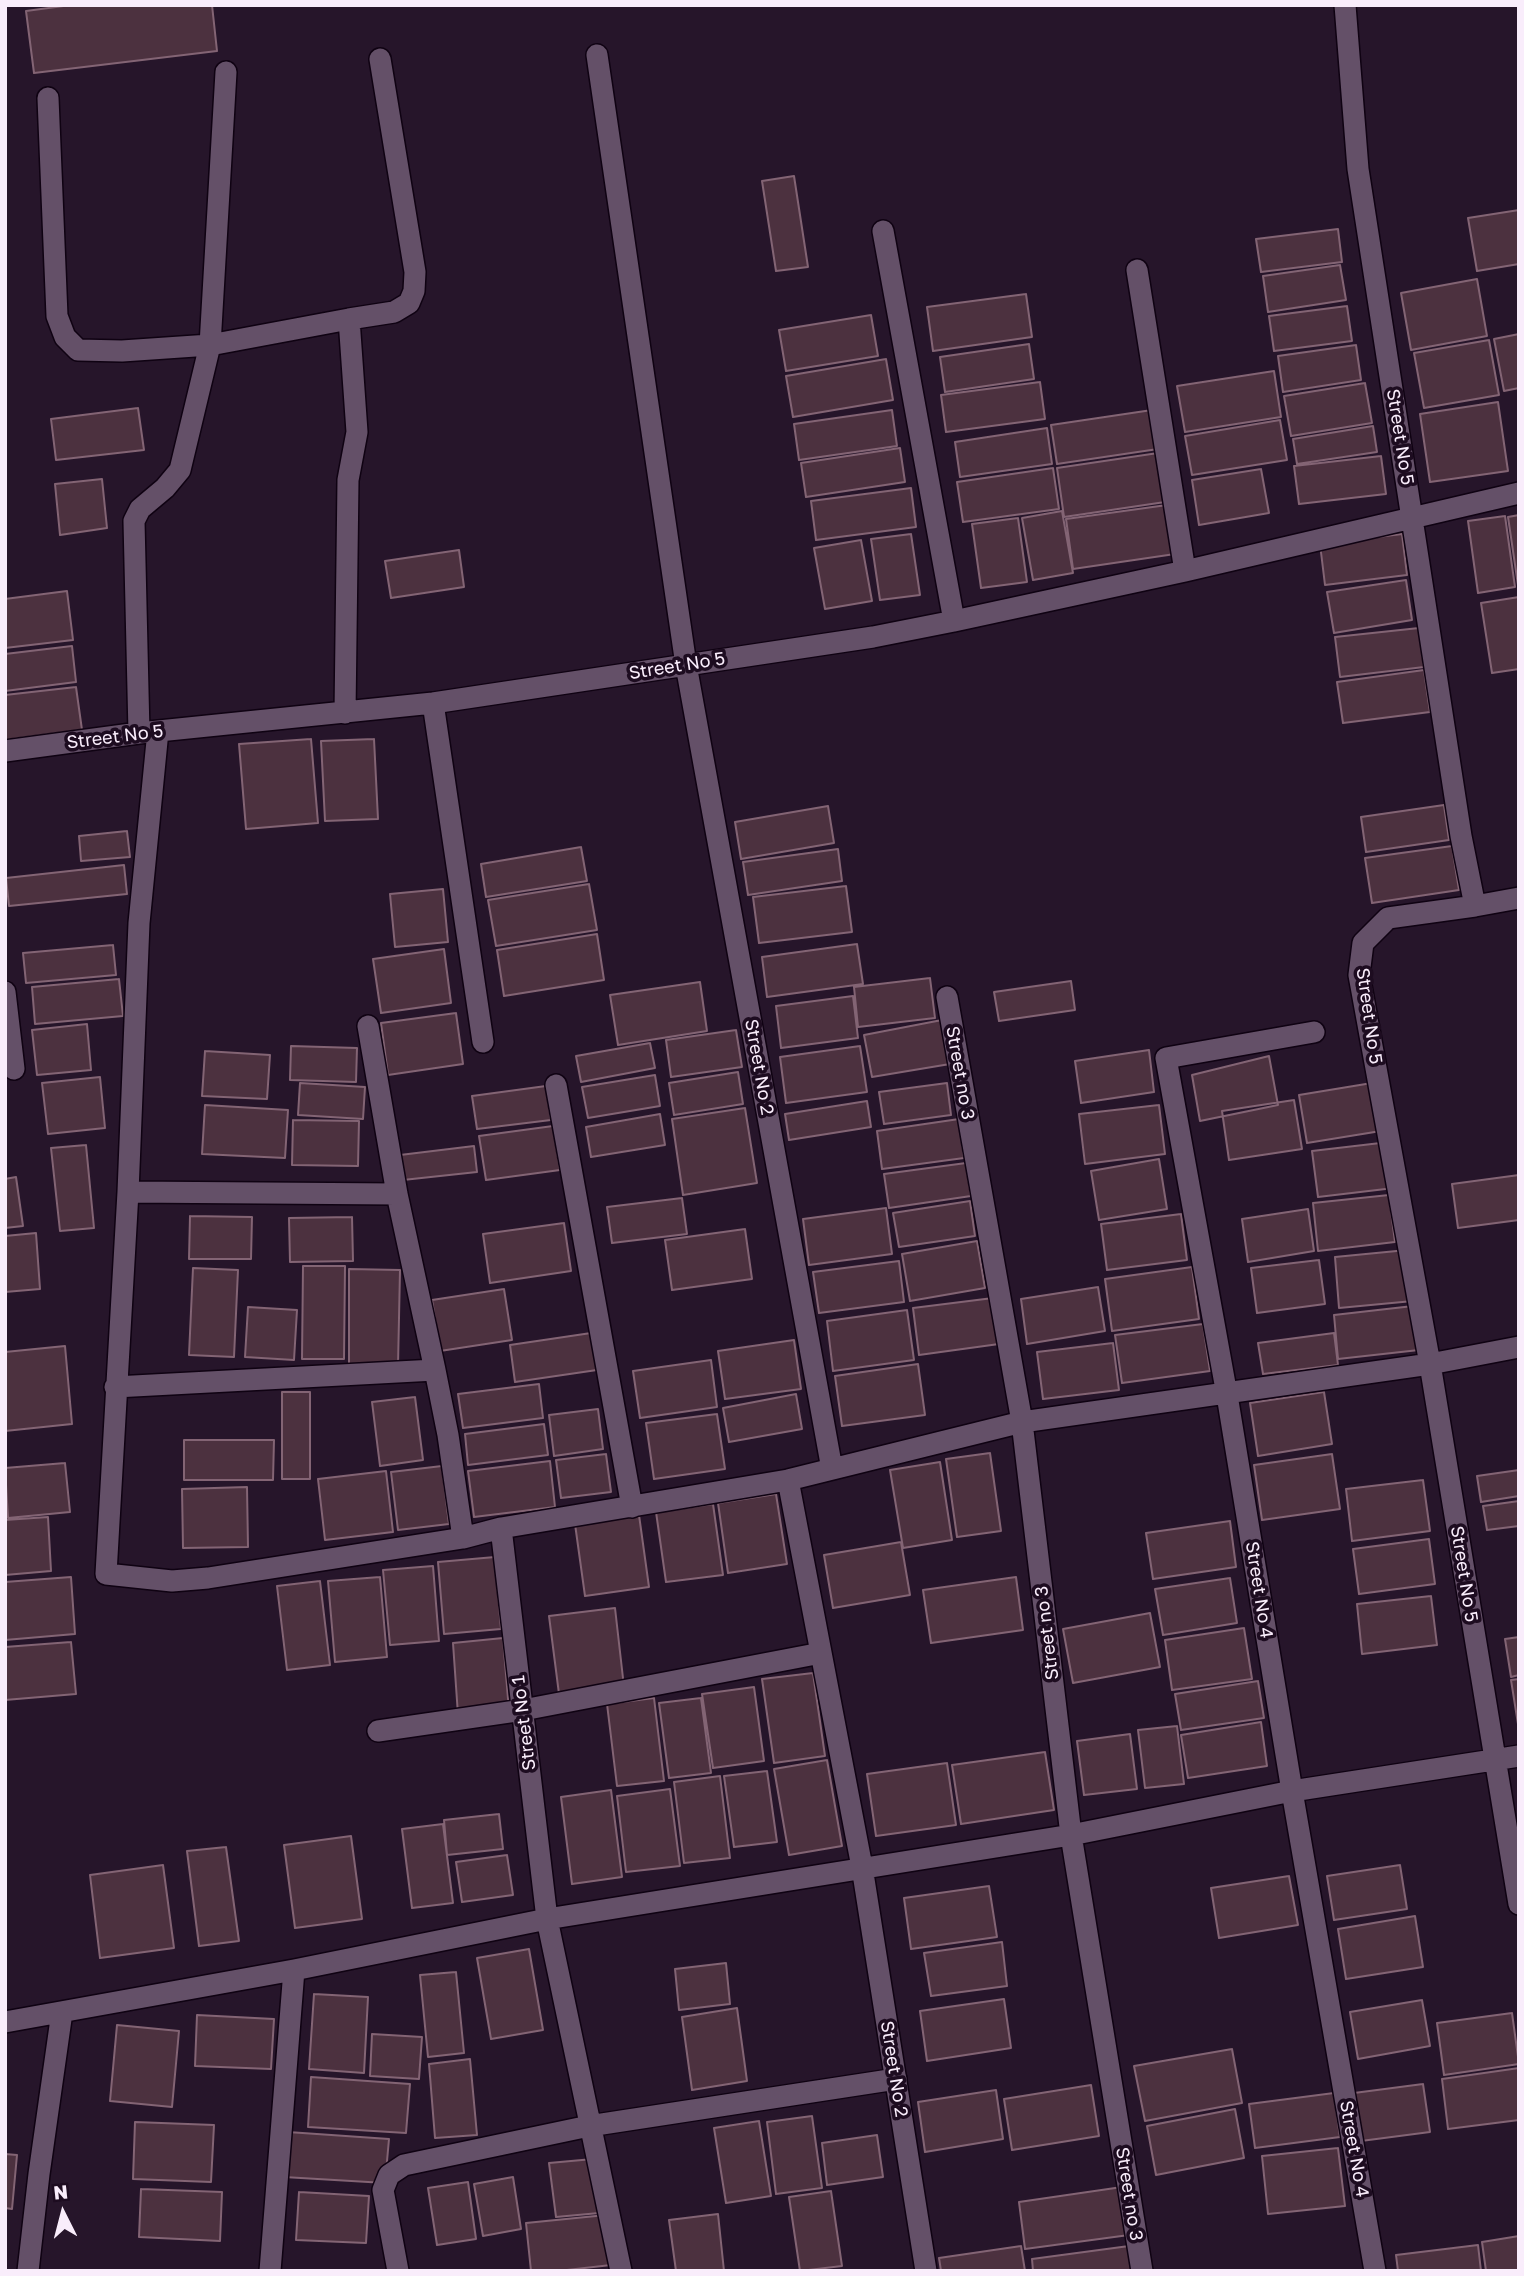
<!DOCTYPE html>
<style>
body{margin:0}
#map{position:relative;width:1524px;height:2276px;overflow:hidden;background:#26152a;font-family:"Golos Text",sans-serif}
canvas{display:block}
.frame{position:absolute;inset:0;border:7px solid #f9edfb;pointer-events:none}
.north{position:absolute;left:28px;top:2178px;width:70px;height:70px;-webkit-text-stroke:5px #1d0c20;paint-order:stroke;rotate:354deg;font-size:19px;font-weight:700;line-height:28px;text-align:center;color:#f9edfb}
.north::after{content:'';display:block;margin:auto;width:24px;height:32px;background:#f9edfb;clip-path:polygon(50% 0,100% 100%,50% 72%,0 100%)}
</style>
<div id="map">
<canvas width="1524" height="2276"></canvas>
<div class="frame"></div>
<div class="north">N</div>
</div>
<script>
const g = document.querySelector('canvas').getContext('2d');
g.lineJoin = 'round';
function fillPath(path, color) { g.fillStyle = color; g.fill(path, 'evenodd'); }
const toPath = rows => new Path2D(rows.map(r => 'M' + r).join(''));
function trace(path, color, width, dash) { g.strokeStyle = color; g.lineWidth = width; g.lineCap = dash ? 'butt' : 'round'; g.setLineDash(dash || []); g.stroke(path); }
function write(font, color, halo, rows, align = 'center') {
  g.font = font + ' "Golos Text",sans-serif'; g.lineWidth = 7; g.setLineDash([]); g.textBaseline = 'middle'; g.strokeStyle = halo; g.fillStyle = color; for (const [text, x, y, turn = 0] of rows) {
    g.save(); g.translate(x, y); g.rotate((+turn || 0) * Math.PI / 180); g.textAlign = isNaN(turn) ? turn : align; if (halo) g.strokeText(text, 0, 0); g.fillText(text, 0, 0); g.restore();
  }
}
const building = toPath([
 [71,5,212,5,217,51,34,73,26,11,71,5],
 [794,176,808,267,776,271,762,181,794,176],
 [1519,210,1519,264,1477,271,1468,218,1519,210],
 [1338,229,1342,262,1261,272,1256,239,1338,229],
 [1340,265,1346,300,1268,312,1263,276,1340,265],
 [1477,279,1487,336,1411,350,1401,293,1477,279],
 [1026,294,1032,337,933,351,927,307,1026,294],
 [1347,306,1352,341,1274,351,1269,316,1347,306],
 [871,315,878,356,786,371,779,330,871,315],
 [1519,334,1519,388,1504,391,1494,339,1519,334],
 [1489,340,1499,395,1424,408,1414,353,1489,340],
 [1029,344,1034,379,945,392,940,357,1029,344],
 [1356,345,1361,380,1283,392,1278,356,1356,345],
 [886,359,893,400,793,417,786,376,886,359],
 [1274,371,1281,417,1185,432,1177,386,1274,371],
 [1040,382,1045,419,946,432,941,395,1040,382],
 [1365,383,1372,423,1291,436,1284,396,1365,383],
 [1498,402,1508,471,1430,482,1420,414,1498,402],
 [138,408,144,450,56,460,51,419,138,408],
 [892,410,897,446,799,460,794,424,892,410],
 [1152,410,1158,449,1057,464,1051,425,1152,410],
 [1280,420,1287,460,1192,475,1185,436,1280,420],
 [1373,426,1377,452,1297,464,1293,439,1373,426],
 [1047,428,1052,464,960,477,955,442,1047,428],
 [900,448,905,482,806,497,801,463,900,448],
 [1158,453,1165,502,1064,517,1057,468,1158,453],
 [1381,456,1386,494,1299,504,1294,466,1381,456],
 [1053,468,1059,509,963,522,957,482,1053,468],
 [1261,469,1269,513,1199,525,1192,480,1261,469],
 [102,479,107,528,60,535,55,484,102,479],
 [911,488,916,527,816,540,811,501,911,488],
 [1167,505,1175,554,1073,569,1066,519,1167,505],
 [1062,511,1073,573,1033,580,1022,518,1062,511],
 [1519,515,1519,585,1518,585,1508,517,1519,515],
 [1505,516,1515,587,1478,593,1468,521,1505,516],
 [1018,518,1027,582,981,588,972,524,1018,518],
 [911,534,920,595,880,600,871,539,911,534],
 [1402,534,1407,575,1325,585,1320,544,1402,534],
 [861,540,872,601,825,609,814,548,861,540],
 [459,550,464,587,391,598,385,561,459,550],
 [1406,580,1412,620,1334,633,1327,592,1406,580],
 [67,591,73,640,5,648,5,599,67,591],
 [1519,597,1519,669,1492,673,1481,603,1519,597],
 [1419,628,1424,667,1340,677,1335,637,1419,628],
 [72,646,76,682,5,691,5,654,72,646],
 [1424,670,1430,712,1343,723,1337,682,1424,670],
 [76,687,82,730,5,740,5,695,76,687],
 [311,739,318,823,246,829,239,744,311,739],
 [374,739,378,819,325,821,321,741,374,739],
 [1444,805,1449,840,1366,852,1361,817,1444,805],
 [828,806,834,843,741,859,735,822,828,806],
 [127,831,130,857,81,861,79,836,127,831],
 [1452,846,1459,890,1372,903,1365,858,1452,846],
 [581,847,587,881,486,897,481,864,581,847],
 [838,849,842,881,748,895,743,862,838,849],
 [124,865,127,894,9,906,6,878,124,865],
 [589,884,597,930,496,946,488,900,589,884],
 [846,886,852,932,759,943,753,897,846,886],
 [443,889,448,942,395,947,390,894,443,889],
 [597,934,604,980,504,996,497,950,597,934],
 [857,944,863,984,767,997,762,957,857,944],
 [113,945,116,975,26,983,23,953,113,945],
 [444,949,451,1003,381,1013,373,959,444,949],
 [930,978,935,1018,858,1027,854,987,930,978],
 [119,979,123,1016,35,1024,32,987,119,979],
 [1071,981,1075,1010,999,1021,994,992,1071,981],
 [700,982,707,1031,618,1045,610,995,700,982],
 [853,996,858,1038,781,1048,776,1006,853,996],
 [456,1013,463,1064,388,1075,381,1023,456,1013],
 [942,1020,950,1064,872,1077,864,1035,942,1020],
 [87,1024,91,1070,37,1075,32,1030,87,1024],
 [736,1030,742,1067,671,1077,666,1040,736,1030],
 [650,1043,655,1068,581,1082,576,1056,650,1043],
 [291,1046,357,1048,356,1082,290,1080,291,1046],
 [860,1046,867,1092,786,1103,780,1057,860,1046],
 [1149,1050,1154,1092,1081,1103,1075,1061,1149,1050],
 [205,1051,270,1055,267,1099,202,1096,205,1051],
 [1269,1056,1278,1105,1200,1121,1192,1075,1269,1056],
 [738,1072,743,1104,674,1115,669,1083,738,1072],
 [655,1075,660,1106,588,1118,582,1087,655,1075],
 [100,1077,105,1128,48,1134,42,1083,100,1077],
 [1378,1082,1387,1130,1307,1143,1299,1095,1378,1082],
 [300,1083,365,1087,363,1119,298,1115,300,1083],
 [947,1083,951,1115,884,1124,879,1092,947,1083],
 [546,1086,551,1120,477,1129,472,1096,546,1086],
 [1294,1100,1302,1149,1229,1160,1222,1111,1294,1100],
 [867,1101,871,1127,789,1140,785,1114,867,1101],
 [205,1105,288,1110,285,1158,202,1154,205,1105],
 [1159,1105,1165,1154,1085,1164,1079,1114,1159,1105],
 [745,1108,757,1183,683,1195,672,1119,745,1108],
 [660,1114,665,1145,591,1157,586,1127,660,1114],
 [959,1119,964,1158,882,1169,877,1131,959,1119],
 [293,1120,359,1121,358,1166,292,1165,293,1120],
 [553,1126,560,1170,486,1180,479,1136,553,1126],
 [1389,1142,1394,1188,1318,1197,1312,1151,1389,1142],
 [86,1145,94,1228,60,1231,51,1148,86,1145],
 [474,1146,477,1172,403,1180,400,1155,474,1146],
 [1159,1159,1167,1209,1099,1220,1091,1171,1159,1159],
 [966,1163,971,1196,889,1208,884,1174,966,1163],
 [1519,1175,1519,1220,1458,1228,1452,1184,1519,1175],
 [16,1177,23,1226,5,1228,5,1179,16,1177],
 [1389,1195,1395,1242,1318,1251,1313,1203,1389,1195],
 [682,1198,687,1234,612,1243,607,1207,682,1198],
 [970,1201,975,1236,899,1247,893,1213,970,1201],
 [886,1208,892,1254,809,1265,803,1219,886,1208],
 [1308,1209,1314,1251,1248,1262,1242,1219,1308,1209],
 [1181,1214,1187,1260,1107,1270,1101,1224,1181,1214],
 [190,1216,252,1217,251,1259,189,1259,190,1216],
 [352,1217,353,1261,290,1262,289,1218,352,1217],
 [564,1223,571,1271,490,1283,483,1234,564,1223],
 [745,1229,752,1279,672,1290,665,1240,745,1229],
 [36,1233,40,1289,5,1292,5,1236,36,1233],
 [977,1241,985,1288,910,1301,902,1254,977,1241],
 [1407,1250,1413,1301,1339,1308,1335,1257,1407,1250],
 [1319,1260,1325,1304,1257,1313,1251,1268,1319,1260],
 [899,1261,904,1302,819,1313,813,1272,899,1261],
 [303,1266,345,1266,344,1359,302,1359,303,1266],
 [1192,1267,1199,1319,1112,1331,1105,1279,1192,1267],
 [193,1268,238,1270,234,1357,189,1355,193,1268],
 [349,1269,400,1270,398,1366,349,1365,349,1269],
 [1098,1287,1105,1331,1027,1344,1021,1299,1098,1287],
 [504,1289,512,1340,440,1351,432,1300,504,1289],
 [993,1298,999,1344,919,1355,913,1308,993,1298],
 [1413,1306,1419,1350,1338,1359,1334,1315,1413,1306],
 [248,1307,297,1310,294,1360,245,1357,248,1307],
 [907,1310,914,1360,833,1371,827,1321,907,1310],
 [1203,1324,1210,1371,1122,1383,1115,1335,1203,1324],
 [591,1333,597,1370,515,1382,510,1345,591,1333],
 [1334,1333,1338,1365,1263,1374,1258,1343,1334,1333],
 [794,1340,801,1389,725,1399,718,1351,794,1340],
 [1113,1343,1119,1390,1043,1399,1037,1352,1113,1343],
 [65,1346,72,1424,5,1431,5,1352,65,1346],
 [711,1360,717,1407,640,1418,633,1371,711,1360],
 [918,1364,925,1415,842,1426,835,1376,918,1364],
 [539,1384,543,1418,463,1428,458,1394,539,1384],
 [282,1392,310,1392,310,1479,282,1479,282,1392],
 [1324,1392,1332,1444,1258,1456,1250,1403,1324,1392],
 [796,1394,802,1429,729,1442,723,1408,796,1394],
 [415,1397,423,1460,380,1466,372,1402,415,1397],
 [598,1409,603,1449,554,1456,549,1415,598,1409],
 [717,1414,725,1469,654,1479,646,1423,717,1414],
 [544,1424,548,1455,468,1465,465,1434,544,1424],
 [184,1440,274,1440,273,1480,184,1480,184,1440],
 [990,1453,1001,1531,957,1537,946,1459,990,1453],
 [606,1454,611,1492,561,1498,556,1460,606,1454],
 [1332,1454,1340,1509,1262,1520,1254,1465,1332,1454],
 [550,1461,555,1507,474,1517,468,1471,550,1461],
 [940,1462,952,1540,903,1548,890,1470,940,1462],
 [65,1463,70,1512,8,1518,5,1468,65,1463],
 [442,1466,449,1524,398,1530,391,1472,442,1466],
 [1519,1470,1519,1496,1481,1502,1477,1476,1519,1470],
 [386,1471,393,1532,325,1540,318,1479,386,1471],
 [1423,1480,1430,1531,1352,1541,1346,1489,1423,1480],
 [247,1487,248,1547,183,1548,182,1489,247,1487],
 [776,1494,787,1564,728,1573,718,1503,776,1494],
 [1519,1501,1519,1526,1487,1530,1483,1506,1519,1501],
 [713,1504,723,1575,666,1582,656,1512,713,1504],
 [639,1515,649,1587,585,1596,575,1524,639,1515],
 [48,1517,51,1571,5,1575,5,1520,48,1517],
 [1230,1521,1236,1567,1153,1579,1146,1533,1230,1521],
 [1429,1539,1435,1584,1359,1594,1353,1549,1429,1539],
 [901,1542,910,1595,833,1608,824,1555,901,1542],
 [495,1557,501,1629,444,1634,438,1562,495,1557],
 [433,1566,439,1641,390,1645,383,1570,433,1566],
 [71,1577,75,1634,5,1640,5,1582,71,1577],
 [380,1577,387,1657,335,1662,328,1581,380,1577],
 [1016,1577,1023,1630,931,1643,923,1590,1016,1577],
 [1230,1578,1237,1623,1163,1635,1155,1589,1230,1578],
 [320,1581,330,1665,287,1670,277,1586,320,1581],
 [1431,1596,1437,1645,1362,1654,1357,1604,1431,1596],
 [615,1608,624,1687,559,1694,549,1616,615,1608],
 [1150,1613,1160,1667,1073,1683,1063,1629,1150,1613],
 [1244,1628,1252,1679,1172,1690,1165,1640,1244,1628],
 [1519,1637,1519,1675,1511,1677,1505,1639,1519,1637],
 [503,1638,509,1711,458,1715,453,1643,503,1638],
 [71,1642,76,1694,5,1700,5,1647,71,1642],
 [813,1673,825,1756,774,1763,762,1679,813,1673],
 [1519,1679,1519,1724,1518,1724,1511,1680,1519,1679],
 [1258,1681,1264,1718,1181,1730,1175,1694,1258,1681],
 [754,1687,764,1761,713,1768,702,1694,754,1687],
 [654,1698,664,1781,617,1786,607,1704,654,1698],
 [701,1698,711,1773,669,1778,659,1703,701,1698],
 [1261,1722,1267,1766,1188,1778,1181,1735,1261,1722],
 [1177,1726,1184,1784,1145,1788,1138,1730,1177,1726],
 [1130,1734,1137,1789,1084,1795,1077,1741,1130,1734],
 [1045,1752,1054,1810,961,1824,952,1765,1045,1752],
 [827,1760,842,1846,789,1855,774,1769,827,1760],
 [947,1763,956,1825,876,1836,867,1774,947,1763],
 [767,1771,777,1842,734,1847,724,1776,767,1771],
 [720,1776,730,1858,684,1863,674,1782,720,1776],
 [670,1789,680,1866,626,1872,617,1796,670,1789],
 [611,1790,622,1877,572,1884,561,1797,611,1790],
 [499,1814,503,1849,447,1855,444,1820,499,1814],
 [443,1824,453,1903,412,1908,402,1829,443,1824],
 [351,1836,362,1919,295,1928,284,1845,351,1836],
 [226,1847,239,1941,199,1946,187,1851,226,1847],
 [507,1855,513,1895,462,1902,456,1862,507,1855],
 [163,1865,174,1948,100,1958,90,1875,163,1865],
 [1400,1865,1407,1909,1334,1920,1327,1876,1400,1865],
 [1289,1876,1298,1925,1219,1938,1211,1888,1289,1876],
 [989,1886,997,1937,911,1949,904,1898,989,1886],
 [1415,1916,1423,1967,1346,1979,1338,1929,1415,1916],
 [1002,1942,1007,1986,931,1996,924,1953,1002,1942],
 [529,1949,543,2030,491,2039,477,1958,529,1949],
 [726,1963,730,2004,679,2010,675,1969,726,1963],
 [456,1972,464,2053,428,2057,420,1975,456,1972],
 [314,1994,368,1997,364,2073,309,2069,314,1994],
 [1004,1999,1011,2048,927,2061,920,2011,1004,1999],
 [1422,2000,1430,2046,1358,2059,1350,2012,1422,2000],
 [737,2008,747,2081,692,2090,682,2017,737,2008],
 [1512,2013,1519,2064,1444,2075,1437,2023,1512,2013],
 [197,2015,274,2019,271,2069,195,2066,197,2015],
 [117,2025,179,2031,172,2107,110,2101,117,2025],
 [372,2034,422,2037,419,2079,370,2076,372,2034],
 [1232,2049,1242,2103,1145,2121,1134,2066,1232,2049],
 [470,2059,477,2135,435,2138,429,2064,470,2059],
 [1519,2068,1519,2120,1448,2129,1442,2079,1519,2068],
 [311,2077,410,2084,406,2133,308,2127,311,2077],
 [1423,2084,1430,2132,1361,2141,1354,2093,1423,2084],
 [1091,2085,1099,2136,1012,2150,1004,2099,1091,2085],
 [996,2090,1003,2139,925,2152,918,2102,996,2090],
 [1334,2093,1340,2137,1255,2148,1249,2104,1334,2093],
 [1235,2109,1244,2158,1156,2175,1147,2126,1235,2109],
 [812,2116,822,2188,776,2194,767,2122,812,2116],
 [759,2121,771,2196,726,2203,714,2128,759,2121],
 [135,2122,214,2125,211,2182,133,2179,135,2122],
 [288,2132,389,2139,385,2183,284,2177,288,2132],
 [877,2135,883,2177,827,2185,822,2143,877,2135],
 [1338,2148,1345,2206,1268,2214,1262,2156,1338,2148],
 [5,2154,17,2155,12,2209,5,2208,5,2154],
 [593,2159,599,2213,556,2217,549,2163,593,2159],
 [513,2177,521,2229,483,2236,474,2184,513,2177],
 [468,2182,476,2239,437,2245,428,2188,468,2182],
 [1122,2187,1129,2235,1025,2249,1019,2202,1122,2187],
 [141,2189,222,2192,220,2241,139,2237,141,2189],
 [831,2191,842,2266,800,2271,789,2197,831,2191],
 [299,2192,369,2196,366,2243,296,2240,299,2192],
 [718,2214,724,2271,676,2271,669,2220,718,2214],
 [606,2215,611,2265,558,2271,531,2271,526,2223,606,2215],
 [1519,2236,1519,2271,1486,2271,1482,2242,1519,2236],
 [1478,2245,1481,2271,1398,2271,1396,2255,1478,2245],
 [1021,2246,1025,2271,941,2271,939,2258,1021,2246],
 [1129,2246,1133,2271,1033,2271,1032,2259,1129,2246]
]);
fillPath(building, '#4c313f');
trace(building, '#836474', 2);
const minor = toPath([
 [1345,5,1358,169,1461,836,1475,906,1388,918,1363,943,1359,975,1430,1364,1519,1904],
 [597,55,686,665,832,1469],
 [48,98,57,316,65,337,78,350,122,351,210,345,349,319,357,432,348,480,345,713],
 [1137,270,1185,571],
 [349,319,394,312,409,303,414,291,415,272,380,59],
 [954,621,1185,571,1519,493],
 [433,703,483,1042],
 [158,731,139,923,128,1192,106,1574,172,1581,208,1578,463,1538,501,1528,788,1480,1022,1422,1430,1364,1519,1347],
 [139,733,134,521,140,509,165,488,180,470,210,345,226,72],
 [5,751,139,733,433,703,873,637,954,621,883,231],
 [1475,906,1519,898],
 [5,992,14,1069],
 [947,997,1022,1422,1071,1835,1142,2271],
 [368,1026,397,1194,435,1370],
 [1314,1032,1166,1058,1227,1395,1292,1791,1375,2271],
 [556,1085,632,1507],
 [128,1192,397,1194],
 [115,1387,435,1370,448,1435,463,1538],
 [788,1480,862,1867,926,2271],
 [501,1528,547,1919,621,2271],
 [378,1731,523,1710,821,1653],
 [5,2022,294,1970,547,1919,1071,1835,1292,1791,1519,1756],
 [28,2271,39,2174,62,2012],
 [270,2271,294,1970],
 [398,2271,383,2190,389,2175,404,2165,589,2126,896,2079]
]);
trace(minor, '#0f0212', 24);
trace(minor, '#645068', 21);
write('18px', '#f9edfb', '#1d0c20', [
 ["Street No 5",1400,437,81],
 ["Street No 5",677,666,-9],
 ["Street No 5",115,737,-7],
 ["Street No 5",1369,1016,82],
 ["Street No 2",759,1067,80],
 ["Street no 3",960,1073,80],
 ["Street No 5",1464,1574,81],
 ["Street No 4",1259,1590,81],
 ["Street no 3",1047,1633,-97],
 ["Street No 1",524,1723,-97],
 ["Street No 2",894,2069,81],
 ["Street No 4",1354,2149,80],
 ["Street no 3",1129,2194,81]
]);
</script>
